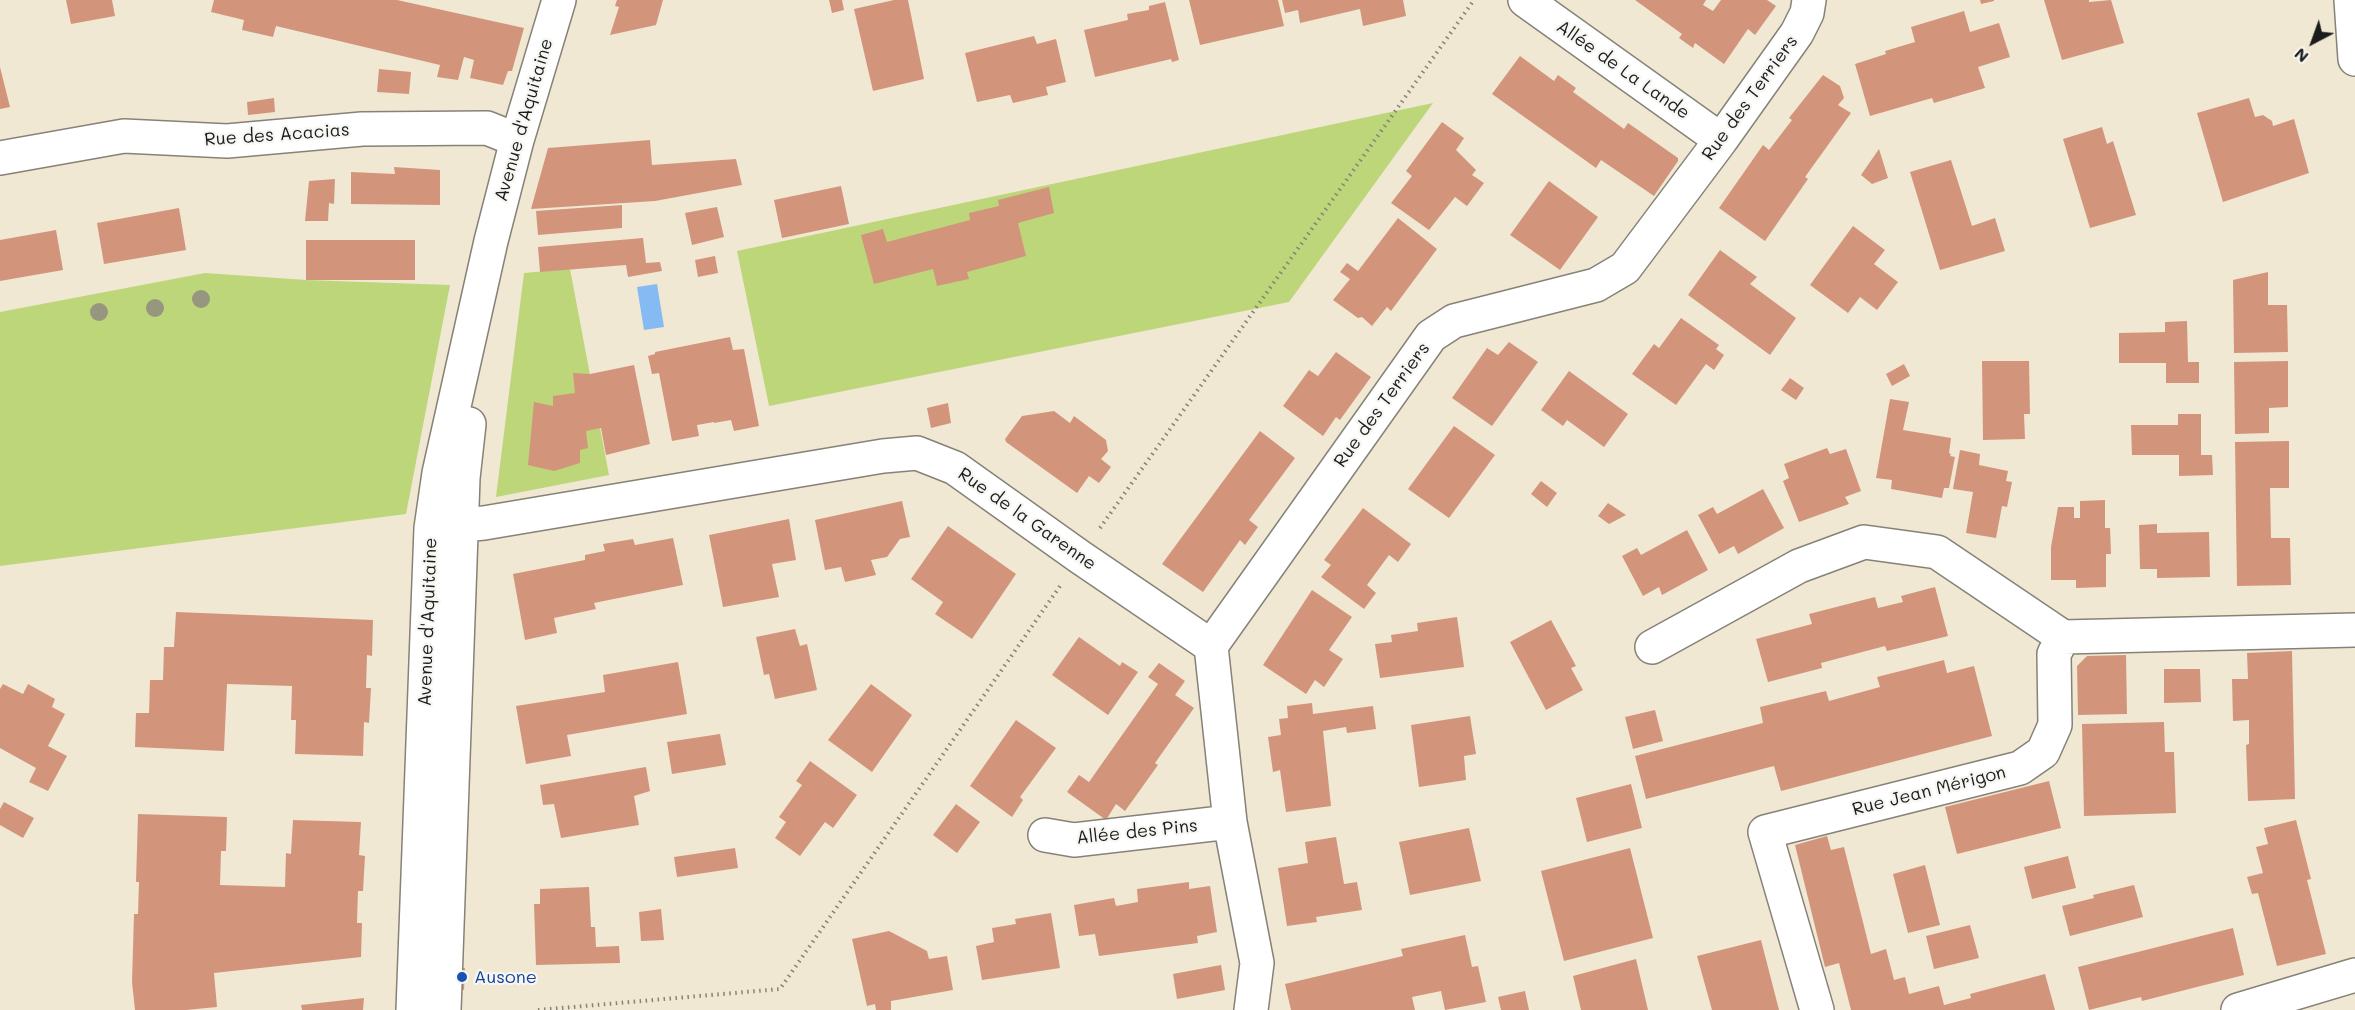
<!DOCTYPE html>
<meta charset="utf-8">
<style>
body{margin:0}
#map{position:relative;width:2355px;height:1010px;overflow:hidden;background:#f0e8d3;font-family:Mali,sans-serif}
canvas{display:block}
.north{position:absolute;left:2283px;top:12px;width:60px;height:60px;-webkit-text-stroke:4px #f6f6f2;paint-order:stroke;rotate:221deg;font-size:16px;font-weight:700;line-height:24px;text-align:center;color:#1c1c1c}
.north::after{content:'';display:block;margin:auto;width:21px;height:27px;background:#1c1c1c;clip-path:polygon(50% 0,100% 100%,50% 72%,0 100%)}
</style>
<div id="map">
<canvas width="2355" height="1010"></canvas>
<div class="north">N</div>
</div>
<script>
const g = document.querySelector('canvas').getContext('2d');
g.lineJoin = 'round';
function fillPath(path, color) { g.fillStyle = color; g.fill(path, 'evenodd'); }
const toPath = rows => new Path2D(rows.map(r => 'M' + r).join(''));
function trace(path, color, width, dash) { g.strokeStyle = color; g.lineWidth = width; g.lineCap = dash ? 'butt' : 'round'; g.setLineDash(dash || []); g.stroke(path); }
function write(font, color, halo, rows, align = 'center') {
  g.font = font + ' Mali,sans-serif'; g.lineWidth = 4.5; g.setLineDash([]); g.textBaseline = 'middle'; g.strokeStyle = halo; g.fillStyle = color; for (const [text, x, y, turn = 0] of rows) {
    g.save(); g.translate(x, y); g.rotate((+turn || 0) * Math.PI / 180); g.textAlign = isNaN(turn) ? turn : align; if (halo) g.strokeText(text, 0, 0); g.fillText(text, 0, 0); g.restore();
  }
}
fillPath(toPath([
 [1433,103,1289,302,769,406,737,251],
 [570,269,609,475,496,497,524,273],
 [205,273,306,280,450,285,406,514,0,566,0,312]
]), '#bdd67a');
fillPath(toPath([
 [657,284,664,327,644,330,637,287]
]), '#85baf3');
fillPath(toPath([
 [66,0,112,0,115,16,71,24],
 [214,0,397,0,524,28,512,71,508,71,503,85,470,78,474,60,464,57,458,80,437,77,440,65,276,26,273,37,242,30,244,20,211,12],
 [617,0,663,0,656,25,610,35,619,7,615,6],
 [829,0,842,0,844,10,832,13],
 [894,0,908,0,924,79,873,91,854,9],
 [1189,0,1278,0,1284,26,1200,45],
 [1282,0,1403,0,1406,16,1363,26,1360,9,1300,23,1298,10,1285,13],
 [1635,0,1706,0,1703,5,1713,11,1721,0,1767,0,1776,6,1755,35,1748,29,1724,64,1695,43,1693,48,1679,38,1682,34],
 [1980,0,1994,0,1994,1,1981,4],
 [2044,0,2089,0,2089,2,2111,0,2124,43,2062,60],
 [1165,2,1179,60,1172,62,1171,59,1095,77,1084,30,1128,20,1127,14,1149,10,1149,6],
 [1964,11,1970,32,1999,23,2010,57,1978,67,1985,88,1934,103,1932,98,1870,116,1855,64,1886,54,1885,51,1915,42,1911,27],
 [1034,36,1037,44,1056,39,1066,82,1046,87,1048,95,1013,103,1010,95,977,102,965,53],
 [1520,56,1554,81,1558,75,1576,88,1573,92,1624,129,1628,123,1678,158,1678,161,1654,196,1601,160,1596,168,1492,94],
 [0,67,10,107,0,109],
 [379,69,411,72,409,94,377,92],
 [1823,75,1840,86,1844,98,1838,105,1851,113,1805,177,1808,179,1765,241,1719,208,1763,145,1769,150,1792,120,1789,118],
 [274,98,275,112,248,115,247,102],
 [2249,98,2255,117,2263,115,2272,121,2273,126,2294,119,2309,173,2223,202,2197,113],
 [1442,122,1464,138,1456,150,1476,170,1472,175,1484,183,1467,206,1455,197,1429,230,1391,203,1412,176,1406,171],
 [2102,127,2107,144,2113,141,2136,215,2090,228,2063,139],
 [650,140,652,165,736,159,742,185,655,201,531,209,548,148],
 [1879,149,1888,178,1872,184,1861,175],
 [1951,160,1972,226,1995,218,2005,251,1940,270,1910,172],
 [394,167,440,170,440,205,351,204,351,172,395,174],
 [335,179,334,204,329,203,328,221,305,221,309,181],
 [1549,181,1598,217,1560,270,1510,235],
 [841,186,849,224,782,238,774,200],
 [1049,187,1054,213,1018,223,1026,256,967,272,969,279,937,286,933,269,874,284,861,235,883,229,887,242,970,220,969,213,999,206,998,200],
 [622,205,622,228,538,235,536,211],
 [717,207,724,237,692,245,685,213],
 [179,208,186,250,104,264,97,223],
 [1398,218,1437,249,1391,311,1387,307,1372,326,1362,317,1358,318,1333,300,1350,279,1340,272,1347,263,1358,271],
 [1853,226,1885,250,1874,264,1898,282,1877,310,1860,297,1848,313,1810,285],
 [56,230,63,270,0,281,0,240],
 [643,238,646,263,660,262,662,271,628,277,626,265,540,272,538,247],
 [306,240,415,240,415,280,306,280],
 [1720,250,1757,277,1750,284,1796,318,1770,355,1688,295],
 [715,256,718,273,698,277,695,260],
 [2268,272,2268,305,2287,305,2288,352,2234,353,2233,280],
 [1681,318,1719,345,1716,349,1724,355,1714,370,1706,364,1676,405,1632,374,1654,344,1659,348],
 [2187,321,2188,362,2199,362,2199,383,2166,383,2166,363,2119,363,2119,333,2165,332,2165,322],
 [730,337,733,350,744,349,759,426,734,431,731,420,714,423,714,422,697,425,699,436,672,441,659,373,652,374,648,356,655,354,655,352],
 [1509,342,1538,362,1492,426,1452,398,1487,348,1498,355],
 [1336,352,1371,377,1340,420,1336,417,1323,436,1283,406,1309,370,1318,376],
 [1982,361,2029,361,2030,414,2024,414,2025,439,1983,440],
 [2288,361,2288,407,2269,408,2269,433,2235,434,2234,362],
 [1904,364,1910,376,1892,386,1886,374],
 [634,365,650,444,606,455,601,428,586,431,588,448,580,450,580,463,554,471,528,465,534,402,553,406,553,396,575,393,573,373,590,374],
 [1569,371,1628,414,1604,447,1567,420,1563,426,1541,410],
 [1790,378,1804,388,1796,400,1781,390],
 [1890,399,1909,402,1903,430,1951,438,1949,453,1951,454,1950,456,1955,457,1949,488,1944,488,1942,498,1891,489,1892,480,1876,478],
 [948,403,951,423,931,428,927,408],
 [1054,411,1070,423,1074,416,1106,440,1108,451,1101,459,1111,467,1099,483,1089,476,1077,493,1006,442,1005,439,1022,416],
 [2178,414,2201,414,2201,455,2212,455,2213,475,2179,476,2179,455,2132,455,2131,425,2178,425],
 [1454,426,1495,455,1449,518,1408,489],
 [1260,431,1295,458,1249,520,1258,527,1245,545,1240,540,1203,592,1162,564],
 [2289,441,2289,488,2270,488,2271,538,2290,538,2291,585,2237,586,2235,442],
 [1827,448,1830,454,1846,449,1861,491,1845,497,1849,504,1799,522,1783,481,1789,478,1784,464],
 [1960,450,1980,454,1979,465,2008,471,2006,481,2012,482,2007,507,2002,506,1996,538,1966,533,1973,492,1953,489],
 [1541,481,1557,493,1547,507,1531,494],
 [1763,489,1784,528,1738,554,1734,546,1719,554,1698,515,1713,507,1717,514],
 [2105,500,2105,528,2110,528,2111,554,2106,554,2106,587,2076,588,2076,580,2051,580,2051,547,2058,507,2074,507,2074,518,2080,518,2080,501],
 [902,501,910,537,900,539,887,557,871,560,876,575,845,582,841,567,825,570,815,520],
 [1608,503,1626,515,1609,524,1598,516],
 [1363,508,1411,544,1398,562,1389,555,1367,585,1376,593,1364,609,1321,577,1331,565,1324,560],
 [789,519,796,560,772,564,779,597,723,607,709,535],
 [2157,524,2157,533,2209,532,2210,577,2157,578,2157,569,2140,569,2139,525],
 [948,526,1016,574,972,639,935,614,943,602,911,579],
 [1687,530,1708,570,1662,595,1659,587,1643,596,1622,556,1637,548,1641,555],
 [673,538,683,585,594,603,596,609,554,618,557,633,525,640,513,574,585,560,585,555,605,551,603,544,633,539,635,545],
 [1935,587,1948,636,1887,651,1885,646,1821,663,1822,668,1768,682,1756,639,1812,624,1809,614,1875,597,1878,608,1903,602,1901,596],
 [1312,590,1352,617,1329,650,1343,659,1324,687,1315,680,1306,694,1263,665],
 [176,612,373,620,372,656,367,655,366,688,371,688,369,723,364,722,363,756,295,754,296,720,291,720,292,686,227,684,224,751,135,747,136,713,149,713,150,680,163,680,164,647,174,647],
 [1457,617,1464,667,1380,678,1375,644,1392,642,1391,635,1418,631,1417,623],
 [1551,620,1576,666,1571,668,1583,690,1546,710,1510,642],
 [795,629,800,646,807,644,817,690,775,699,769,674,764,675,756,637],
 [1079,637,1120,666,1122,662,1138,672,1108,715,1052,675],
 [2292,651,2295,799,2248,801,2246,745,2249,744,2249,720,2233,721,2232,679,2248,679,2247,653],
 [2126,655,2127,714,2078,715,2077,666,2087,656],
 [1944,660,1947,673,1974,666,1992,736,1781,791,1774,766,1646,799,1635,756,1763,723,1760,707,1826,691,1829,701,1880,687,1877,677],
 [678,662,687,714,567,735,571,756,526,764,516,706,605,692,603,675],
 [1159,663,1185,681,1175,695,1194,708,1155,763,1158,765,1125,811,1116,804,1106,820,1067,792,1079,775,1089,782,1158,684,1148,677],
 [2164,669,2200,669,2201,702,2164,703],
 [3,684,23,694,28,684,55,699,52,707,65,714,48,746,67,756,48,791,29,782,36,768,0,748,0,689],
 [871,684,912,715,872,772,828,740],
 [1312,703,1313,714,1373,706,1376,729,1347,733,1346,727,1323,731,1331,806,1286,812,1280,770,1273,772,1268,737,1281,735,1279,719,1288,718,1287,706],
 [1655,710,1663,741,1633,749,1625,717],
 [1470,716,1476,754,1464,756,1466,780,1419,787,1411,725],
 [1016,720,1056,748,1020,797,1023,800,1012,817,970,786],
 [2164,722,2165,752,2174,752,2176,813,2084,816,2082,724],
 [720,734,726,765,672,774,667,742],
 [810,761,857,795,833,828,825,822,800,856,775,838,786,822,779,817,802,785,796,781],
 [646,767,650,791,634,796,639,825,561,838,554,804,543,805,540,785],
 [2049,781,2061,828,1957,854,1945,807],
 [1631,784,1642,828,1587,842,1576,798],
 [4,802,34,818,23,838,0,825,0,809],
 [956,804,980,822,957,853,933,835],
 [138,814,227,817,226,851,221,851,220,885,285,887,286,853,291,854,293,820,361,822,359,855,365,856,363,891,358,891,357,923,362,923,361,957,214,973,217,1007,186,1010,135,1010,132,982,134,914,138,914,139,882,136,882],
 [2296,820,2311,879,2307,880,2326,954,2277,966,2258,893,2252,894,2247,877,2263,873,2256,847,2268,844,2264,828],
 [1469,828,1481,881,1410,895,1399,842],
 [1827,836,1831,850,1844,847,1871,954,1886,949,1894,980,1905,977,1909,994,1939,986,1944,1005,1971,998,1970,994,2045,974,2055,1010,1851,1010,1839,963,1825,967,1795,845],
 [1336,837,1344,884,1357,882,1362,910,1316,917,1317,922,1287,926,1278,868,1308,863,1305,842],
 [735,848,738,868,677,877,674,857],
 [1630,848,1653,938,1564,961,1541,871],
 [2068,856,2076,888,2032,899,2024,867],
 [1925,865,1940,925,1908,933,1893,874],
 [1189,882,1189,889,1210,886,1217,932,1197,936,1198,943,1099,956,1095,934,1079,936,1074,905,1114,898,1116,906,1138,902,1137,889],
 [2134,885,2143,917,2070,936,2062,906,2094,898,2093,895],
 [589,887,591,927,595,927,596,947,619,946,620,963,536,965,534,904,540,904,540,889],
 [661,909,664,940,641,941,639,912],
 [1051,913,1060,968,982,980,976,946,994,942,992,928,1016,924,1015,919],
 [1970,925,1979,958,1934,969,1926,936],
 [2233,928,2244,975,2142,1001,2141,997,2089,1010,2078,967],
 [889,931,927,951,929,959,947,956,953,990,891,1001,891,1010,876,1010,875,1004,867,1006,852,939],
 [1465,935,1472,967,1478,966,1486,1002,1445,1010,1441,991,1412,997,1415,1010,1291,1010,1285,984,1403,956,1401,949],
 [1761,940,1779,1010,1712,1010,1697,956],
 [1636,959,1648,1010,1581,1010,1573,976],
 [1221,965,1225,990,1177,999,1173,974],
 [457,967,465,968,464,990,455,989],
 [1525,991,1529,1010,1501,1010,1498,997],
 [364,998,363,1010,302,1010,301,1005]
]), '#d2957c');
const minor = toPath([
 [1525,0,1721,140],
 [2351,0,2355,59],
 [0,158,124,136,227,141,362,129,487,128,517,140],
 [431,528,484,523,883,456,917,453,955,468,1080,557,1211,646,1230,822,1257,963,1251,1010],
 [1211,646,1431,336,1454,321,1596,285,1625,268,1721,140,1797,33,1807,13,1809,0],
 [1652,647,1799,566,1864,542,1937,552,2063,637],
 [1045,835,1074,840,1230,822],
 [413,1010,431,528,439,473,491,241,517,140,559,0],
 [444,1010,463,478,469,424],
 [1817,1010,1765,832,2020,768,2043,752,2055,725,2054,654,2063,637,2355,630],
 [2238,1010,2355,975]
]);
trace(minor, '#868278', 36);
trace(toPath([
 [1100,528,1474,0],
 [538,1010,780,989,1060,586]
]), '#868278', 4, [1.5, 4.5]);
trace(minor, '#fff', 33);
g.fillStyle = '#96977e';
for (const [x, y] of [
 [201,299],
 [155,308],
 [99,312]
]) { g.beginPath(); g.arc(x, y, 9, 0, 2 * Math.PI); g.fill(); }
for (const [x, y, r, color] of [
 [462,977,6,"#1a4fb4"]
]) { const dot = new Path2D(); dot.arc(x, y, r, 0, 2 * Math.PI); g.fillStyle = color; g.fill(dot); trace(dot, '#f6f6f2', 2); }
write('18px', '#1c1c1c', '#f6f6f2', [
 ["Allée de La Lande",1623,70,35],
 ["Rue des Terriers",1750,98,-54],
 ["Avenue d'Aquitaine",524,120,-74],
 ["Rue des Acacias",277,135,-4],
 ["Rue des Terriers",1382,405,-54],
 ["Rue de la Garenne",1027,519,35],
 ["Avenue d'Aquitaine",428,622,-88],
 ["Rue Jean Mérigon",1929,791,-14],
 ["Allée des Pins",1137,832,-6]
]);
write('18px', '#164399', '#f6f6f2', [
 ["Ausone",474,977]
], 'left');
</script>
